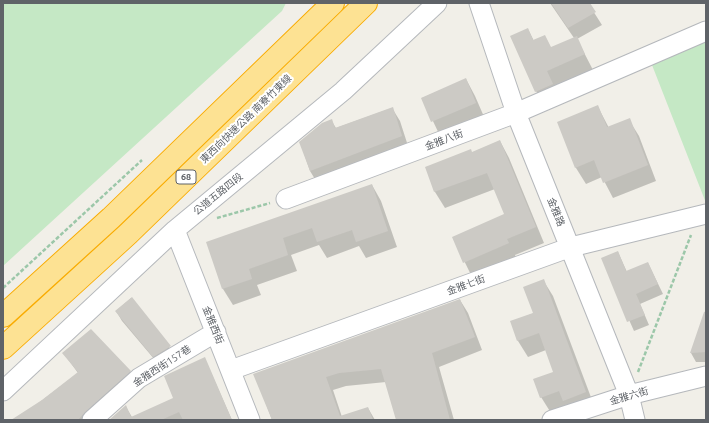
<!DOCTYPE html>
<meta charset="utf-8">
<style>
body{margin:0}
#map{position:relative;width:709px;height:423px;overflow:hidden;background:#f1efe8;font-family:Ubuntu,sans-serif}
canvas{display:block}
.frame{position:absolute;inset:0;border:4px solid #5f6368;pointer-events:none}
</style>
<div id="map">
<canvas width="709" height="423"></canvas>
<div class="frame"></div>
</div>
<script>
const g = document.querySelector('canvas').getContext('2d');
g.lineJoin = 'round';
function fillPath(path, color) { g.fillStyle = color; g.fill(path, 'evenodd'); }
const toPath = rows => new Path2D(rows.map(r => 'M' + r).join(''));
function trace(path, color, width, dash) { g.strokeStyle = color; g.lineWidth = width; g.lineCap = dash ? 'butt' : 'round'; g.setLineDash(dash || []); g.stroke(path); }
function write(font, color, halo, rows, align = 'center') {
  g.font = font + ' Ubuntu,"Noto Sans TC",sans-serif'; g.lineWidth = 4; g.setLineDash([]); g.textBaseline = 'middle'; g.strokeStyle = halo; g.fillStyle = color; for (const [text, x, y, turn = 0] of rows) {
    g.save(); g.translate(x, y); g.rotate((+turn || 0) * Math.PI / 180); g.textAlign = isNaN(turn) ? turn : align; if (halo) g.strokeText(text, 0, 0); g.fillText(text, 0, 0); g.restore();
  }
}
fillPath(toPath([
 [3,3,286,3,282,11,3,266],
 [706,41,706,203,652,65]
]), '#c5e8c5');
fillPath(toPath([
 [550,3,588,3,602,25,577,39,593,70,545,107,536,91,528,29,534,41,552,48,574,38],
 [466,79,475,96,485,119,441,138,422,98],
 [598,107,609,128,629,120,639,136,656,181,613,198,602,177,586,184,576,168,559,123],
 [392,108,400,121,409,149,318,184,310,171,300,142,331,120,336,128],
 [500,141,509,158,544,243,515,255,517,260,473,279,453,238,505,215,495,189,445,208,435,192,426,167,472,153],
 [372,185,381,201,397,247,366,258,359,246,327,258,319,245,291,255,297,271,257,285,261,295,233,305,223,289,207,243],
 [618,252,627,272,648,263,663,294,640,304,649,325,634,331,602,259],
 [543,280,553,296,595,408,551,413,541,397,554,372,546,350,528,357,518,341,511,322,534,313],
 [131,298,176,356,160,366,122,321,116,311],
 [460,300,468,313,482,350,439,367,454,420,397,420,386,382,346,386,333,390,343,420,272,420,255,374],
 [706,308,706,362,696,362,691,353],
 [64,354,130,371,135,381,93,420,16,420,78,373],
 [205,359,232,420,116,420,126,407,132,417,175,399],
 [368,408,375,420,349,420]
]), '#0003');
fillPath(toPath([
 [551,3,590,3,596,12,568,28],
 [528,28,533,40,545,35,551,47,577,36,585,54,547,71,553,84,535,92,510,36],
 [466,78,476,103,431,122,421,98],
 [598,105,607,127,630,118,648,165,603,183,594,160,575,168,557,122],
 [393,107,402,136,310,171,299,142,322,123,332,119,335,128],
 [500,140,536,227,507,239,509,243,463,263,452,237,504,214,487,173,434,192,425,167,471,149,472,152],
 [372,184,388,231,356,242,352,230,317,242,312,228,283,238,288,255,249,269,252,279,222,289,206,242],
 [618,251,626,271,648,262,658,284,636,294,645,315,627,322,601,258],
 [544,279,586,392,563,401,559,391,540,398,533,379,553,372,539,333,517,341,510,321,533,313,523,287],
 [132,297,171,346,153,357,115,311],
 [460,299,475,337,432,353,450,420,396,420,381,369,339,373,326,377,340,416,368,407,373,420,272,420,253,374],
 [704,312,706,312,706,352,690,353],
 [91,329,131,371,85,412,78,420,11,420,42,400,78,372,62,353],
 [205,357,232,420,183,420,179,412,161,420,109,420,126,405,131,417,173,398,164,376]
]), '#cccac5');
const minor = toPath([
 [479,3,516,113,629,395,635,420],
 [286,199,516,113,706,31],
 [175,230,250,420],
 [231,370,571,247,706,214],
 [3,391,175,230,343,91,437,3],
 [92,420,139,378,216,332],
 [552,420,629,395,706,376]
]);
const highway = toPath([
 [3,316,111,218,333,3],
 [3,348,128,234,366,3]
]);
trace(minor, '#b5b8bc', 21);
trace(highway, '#f9ab00', 24);
trace(toPath([
 [217,218,270,203],
 [3,288,142,160],
 [638,372,691,235]
]), '#9cc7a9', 2.5, [4, 2]);
trace(minor, '#fff', 19);
trace(highway, '#fde293', 22);
for (const [x, y, w] of [
 [186,177,20]
]) { const box = new Path2D(); box.roundRect(x - w / 2, y - 7, w, 14, 3); g.fillStyle = '#fff'; g.fill(box); trace(box, '#5f6368', 1); }
write('bold 9px', '#5f6368', null, [
 ["68",186,177]
]);
write('10px', '#5f6368', '#fff', [
 ["東西向快速公路 南寮竹東線",246,119,-44],
 ["金雅八街",444,140,-21],
 ["公道五路四段",218,194,-39],
 ["金雅路",556,212,68],
 ["金雅七街",466,285,-20],
 ["金雅西街",213,325,68],
 ["金雅西街157巷",162,366,-33],
 ["金雅六街",629,396,-16]
]);
</script>
